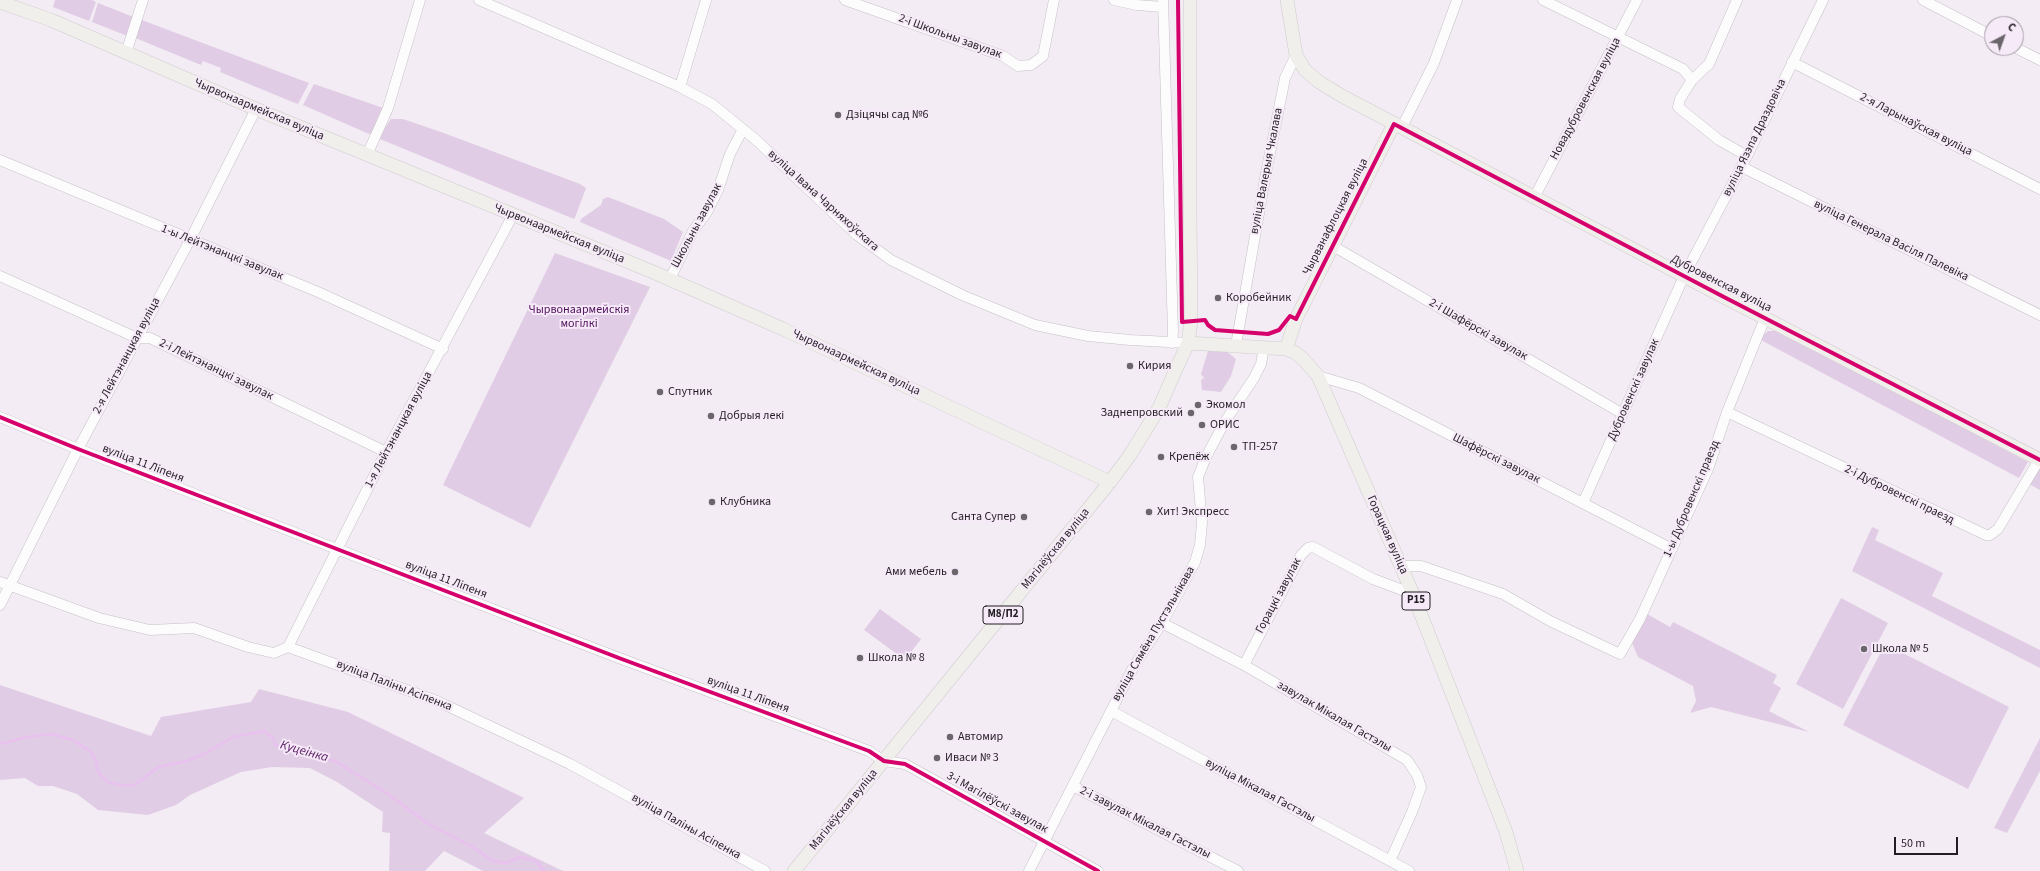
<!DOCTYPE html>
<meta charset="utf-8">
<style>
body{margin:0}
#map{position:relative;width:2040px;height:871px;overflow:hidden;background:#f3ecf4;font-family:"Source Sans 3",sans-serif}
canvas{display:block}
.north{position:absolute;left:1984px;top:16px;width:40px;height:40px;box-sizing:border-box;background:#f6e9f8;border:1px solid #a198a3;border-radius:50%;rotate:41deg;font-size:11px;font-weight:700;line-height:16px;text-align:center;color:#221e23}
.north::after{content:'';display:block;margin:auto;width:14px;height:18px;background:#6b666c;clip-path:polygon(50% 0,100% 100%,50% 72%,0 100%)}
.scale{position:absolute;left:1894px;top:837px;width:64px;height:18px;box-sizing:border-box;border:2px solid #221e23;border-top:0;padding-left:5px;font-size:12px;line-height:14px;white-space:nowrap;color:#221e23;-webkit-text-stroke:3px #f6e9f8;paint-order:stroke}
</style>
<div id="map">
<canvas width="2040" height="871"></canvas>
<div class="north">С</div>
<div class="scale">50 m</div>
</div>
<script>
const g = document.querySelector('canvas').getContext('2d');
g.lineJoin = 'round';
function fillPath(path, color) { g.fillStyle = color; g.fill(path, 'evenodd'); }
const toPath = rows => new Path2D(rows.map(r => 'M' + r).join(''));
function trace(path, color, width, dash) { g.strokeStyle = color; g.lineWidth = width; g.lineCap = dash ? 'butt' : 'round'; g.setLineDash(dash || []); g.stroke(path); }
function write(font, color, halo, rows, align = 'center') {
  g.font = font + ' "Source Sans 3",sans-serif'; g.lineWidth = 4; g.setLineDash([]); g.textBaseline = 'middle'; g.strokeStyle = halo; g.fillStyle = color; for (const [text, x, y, turn = 0] of rows) {
    g.save(); g.translate(x, y); g.rotate((+turn || 0) * Math.PI / 180); g.textAlign = isNaN(turn) ? turn : align; if (halo) g.strokeText(text, 0, 0); g.fillText(text, 0, 0); g.restore();
  }
}
fillPath(toPath([
 [55,0,92,0,96,2,89,21,53,7],
 [98,3,136,18,130,37,92,22],
 [139,19,309,83,298,104,295,103,220,72,221,68,203,61,201,65,133,37],
 [314,84,386,109,372,133,369,134,303,105],
 [391,119,403,119,441,132,580,184,586,188,576,215,574,219,380,139,384,129],
 [608,197,664,219,683,232,671,261,580,222,581,219,601,205,603,199],
 [555,253,650,287,530,528,443,485],
 [1768,331,1780,331,2028,462,2019,478,1759,339],
 [1208,351,1227,352,1236,359,1231,376,1221,392,1202,390,1201,380,1204,378,1201,374],
 [2040,468,2040,490,2029,484],
 [1872,527,1879,530,1875,540,1943,573,1932,596,2040,650,2040,668,1852,571],
 [1841,598,1888,623,1843,709,1796,684],
 [880,609,921,639,905,660,864,630],
 [1647,614,1670,627,1673,622,1777,675,1773,683,1781,688,1769,711,1809,732,1711,707,1690,713,1696,701,1693,686,1638,657,1632,643],
 [1885,644,2009,707,1968,789,1843,725],
 [0,685,151,736,161,717,251,702,259,689,348,712,524,798,484,833,563,871,483,871,444,851,425,871,390,871,389,870,390,833,382,832,383,812,337,782,310,768,272,767,241,772,190,795,176,805,148,815,98,810,77,794,53,786,38,786,25,778,0,780],
 [2040,738,2040,771,2007,833,1994,828]
]), '#e1cce5');
trace(toPath([
 [0,744,27,737,51,734,73,740,91,752,96,760,98,772,108,782,121,785,135,785,158,767,187,761,206,753,233,737,264,731,273,738,275,745,335,761,388,794,427,823,471,846,493,861,505,863,521,857,536,861,544,871]
]), '#e8c1ef', 2.5);
const minor = toPath([
 [479,0,680,87,712,104,755,139,857,235,891,260,962,295,1035,325,1088,336,1130,340,1188,343],
 [845,0,1003,56,1018,66,1031,65,1043,56,1054,0],
 [1114,0,1137,5,1163,7],
 [1163,0,1173,331,1172,343],
 [1543,0,1683,69,1692,80],
 [1737,0,1709,64,1692,80,1680,99,1678,107,1719,140,1747,156],
 [1923,0,1992,36],
 [2016,48,2040,60],
 [126,53,143,0],
 [1792,62,2040,189],
 [680,87,706,0],
 [1402,127,1434,63,1457,0],
 [367,155,388,108,420,0],
 [0,160,318,292,443,349],
 [1742,167,2040,315],
 [1534,198,1637,0],
 [1333,246,1623,414],
 [0,276,137,338,150,338,386,452],
 [670,279,693,231,707,212,718,190,730,154,743,129],
 [1236,345,1266,173,1285,78,1296,55],
 [1318,376,1359,388,1672,549],
 [1727,412,1986,535,1990,535,1998,529,2039,460],
 [0,417,78,449,619,658,869,751,884,761,905,764,1098,871],
 [1583,503,1684,276,1747,156,1823,0],
 [1400,566,1421,566,1503,594,1550,621,1620,654,1640,619,1708,469,1727,412,1765,318],
 [0,582,99,618,150,630,194,628,248,647,274,653,288,647,437,701,570,764,765,871],
 [0,605,78,449,190,240,256,109],
 [1162,623,1244,665,1407,760,1417,775,1421,787,1412,812,1390,861],
 [288,647,386,452,513,215],
 [1244,665,1301,555,1308,548,1313,547,1373,579,1413,594],
 [1111,711,1409,871],
 [1073,786,1238,871],
 [1029,871,1134,666,1162,623,1195,562,1200,545,1202,523,1198,477,1206,457,1224,423,1254,378,1261,364,1264,347]
]);
const major = toPath([
 [1287,0,1296,55,1305,70,1319,82,1342,96,1722,296,2040,460],
 [0,2,51,20,256,109,653,272,783,329,1110,482],
 [1188,343,1286,349,1296,353,1304,360,1318,376,1413,594,1506,832,1517,871],
 [1286,349,1296,319,1394,124],
 [794,871,1110,482,1130,455,1159,408,1173,376,1188,343,1191,321,1190,215,1190,0]
]);
trace(minor, '#c5c0c6', 11);
trace(major, '#cfcbcf', 14);
trace(minor, '#fdfcfd', 10);
trace(major, '#f0efeb', 13);
trace(toPath([
 [1178,0,1182,322,1205,320,1208,325,1215,330,1268,334,1279,330,1290,316,1296,319,1394,124,1722,296,2040,460],
 [0,417,78,449,619,658,869,751,884,761,905,764,1098,871]
]), '#d6006c', 4);
for (const [x, y, r, color] of [
 [838,115,4,"#6b666c"],
 [1218,298,4,"#6b666c"],
 [1130,366,4,"#6b666c"],
 [660,392,4,"#6b666c"],
 [1198,405,4,"#6b666c"],
 [1191,413,4,"#6b666c"],
 [711,416,4,"#6b666c"],
 [1202,425,4,"#6b666c"],
 [1234,447,4,"#6b666c"],
 [1161,457,4,"#6b666c"],
 [712,502,4,"#6b666c"],
 [1149,512,4,"#6b666c"],
 [1024,517,4,"#6b666c"],
 [955,572,4,"#6b666c"],
 [1864,649,4,"#6b666c"],
 [860,658,4,"#6b666c"],
 [950,737,4,"#6b666c"],
 [937,758,4,"#6b666c"]
]) { const dot = new Path2D(); dot.arc(x, y, r, 0, 2 * Math.PI); g.fillStyle = color; g.fill(dot); trace(dot, '#f6e9f8', 1.5); }
for (const [x, y, w] of [
 [1416,601,28],
 [1003,615,40]
]) { const box = new Path2D(); box.roundRect(x - w / 2, y - 9, w, 18, 3); g.fillStyle = '#f6e9f8'; g.fill(box); trace(box, '#221e23', 1); }
write('bold 11px', '#221e23', null, [
 ["Р15",1416,601],
 ["М8/П2",1003,615]
]);
write('12px', '#221e23', '#f6e9f8', [
 ["2-і Школьны завулак",950,37,20],
 ["Новадубровенская вуліца",1586,99,-62],
 ["Чырвонаармейская вуліца",259,110,23],
 ["2-я Ларынаўская вуліца",1916,125,27],
 ["вуліца Язэпа Драздовіча",1755,138,-64],
 ["вуліца Валерыя Чкалава",1267,171,-79],
 ["вуліца Івана Чарняхоўскага",823,201,42],
 ["Чырванафлоцкая вуліца",1336,217,-63],
 ["Школьны завулак",697,226,-62],
 ["Чырвонаармейская вуліца",559,234,22],
 ["вуліца Генерала Васіля Палевіка",1891,241,26],
 ["1-ы Лейтэнанцкі завулак",222,253,22],
 ["Дубровенская вуліца",1721,284,27],
 ["2-і Шафёрскі завулак",1478,330,30],
 ["2-я Лейтэнанцкая вуліца",127,356,-62],
 ["Чырвонаармейская вуліца",856,363,25],
 ["2-і Лейтэнанцкі завулак",216,370,26],
 ["Дубровенскі завулак",1634,390,-66],
 ["1-я Лейтэнанцкая вуліца",399,430,-62],
 ["Шафёрскі завулак",1496,459,27],
 ["вуліца 11 Ліпеня",143,464,21],
 ["2-і Дубровенскі праезд",1899,495,26],
 ["1-ы Дубровенскі праезд",1692,499,-67],
 ["Горацкая вуліца",1387,535,66],
 ["Магілёўская вуліца",1056,549,-51],
 ["вуліца 11 Ліпеня",446,580,21],
 ["Горацкі завулак",1279,596,-62],
 ["вуліца Сямёна Пустэльнікава",1154,634,-60],
 ["вуліца Паліны Асіпенка",394,686,21],
 ["вуліца 11 Ліпеня",748,695,20],
 ["завулак Мікалая Гастэлы",1334,717,30],
 ["вуліца Мікалая Гастэлы",1260,791,28],
 ["3-і Магілёўскі завулак",997,803,29],
 ["Магілёўская вуліца",844,810,-51],
 ["2-і завулак Мікалая Гастэлы",1145,823,27],
 ["вуліца Паліны Асіпенка",686,827,29]
]);
write('12px', '#221e23', '#f6e9f8', [
 ["Дзіцячы сад №6",846,115],
 ["Коробейник",1226,298],
 ["Кирия",1138,366],
 ["Спутник",668,392],
 ["Экомол",1206,405],
 ["Заднепровский",1183,413,"right"],
 ["Добрыя лекі",719,416],
 ["ОРИС",1210,425],
 ["ТП-257",1242,447],
 ["Крепёж",1169,457],
 ["Клубника",720,502],
 ["Хит! Экспресс",1157,512],
 ["Санта Супер",1016,517,"right"],
 ["Ами мебель",947,572,"right"],
 ["Школа № 5",1872,649],
 ["Школа № 8",868,658],
 ["Автомир",958,737],
 ["Иваси № 3",945,758]
], 'left');
write('12px', '#51135c', '#f6e9f8', [
 ["Чырвонаармейскія",579,310],
 ["могілкі",579,324]
]);
write('italic 13px', '#5d2068', '#f6e9f8', [
 ["Куцеінка",304,752,16]
]);
</script>
